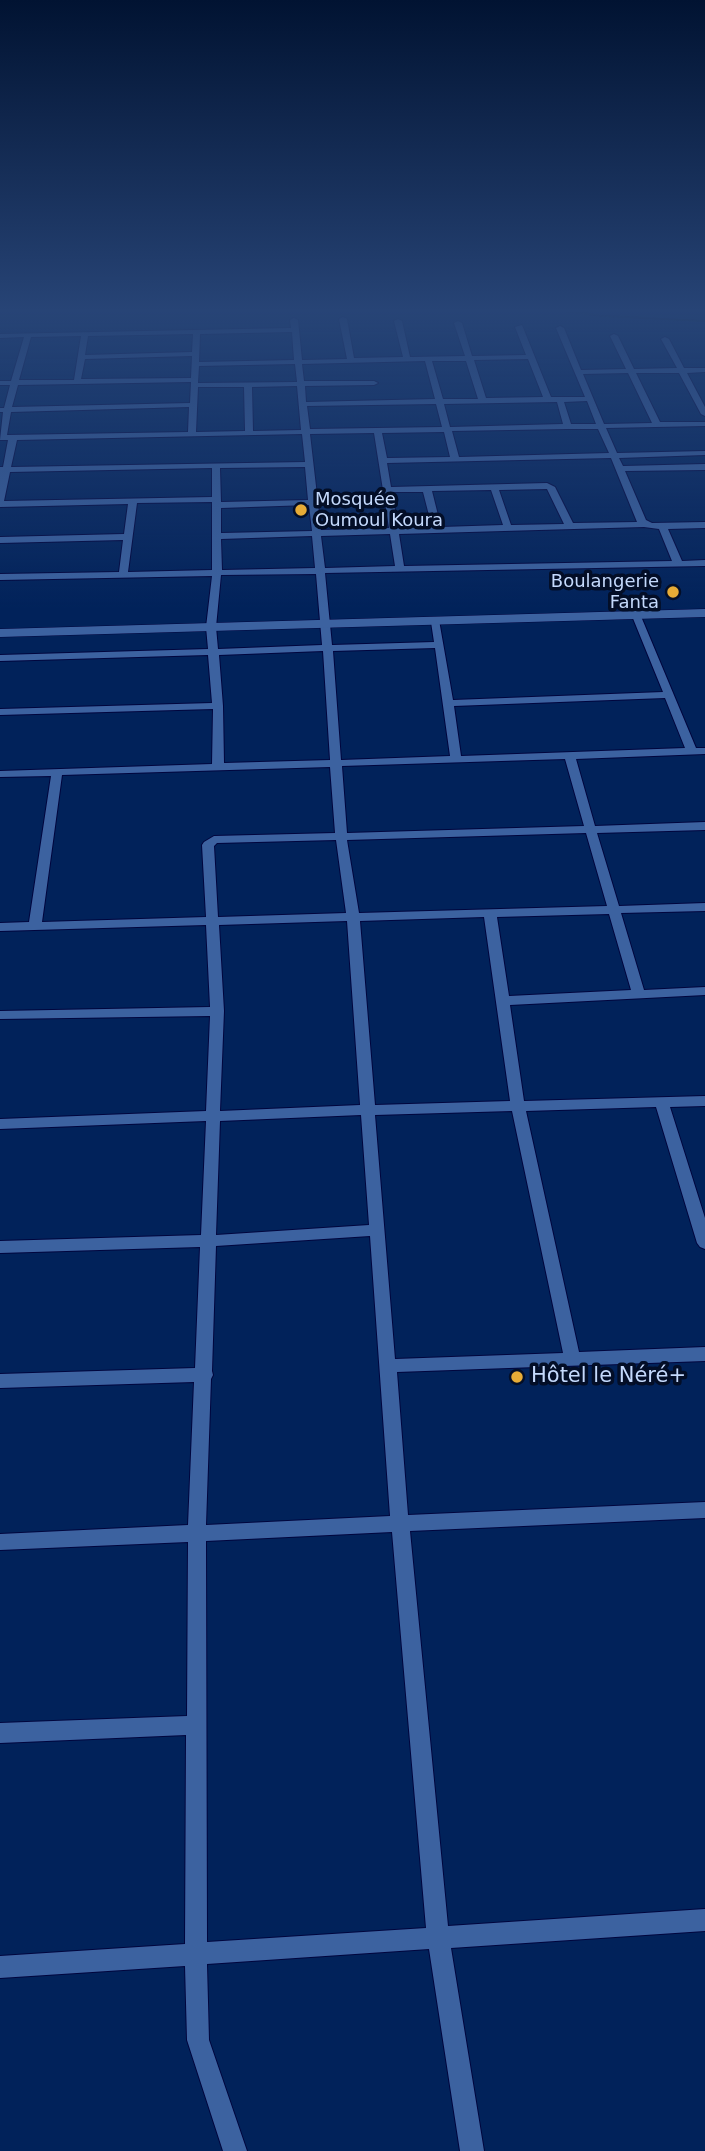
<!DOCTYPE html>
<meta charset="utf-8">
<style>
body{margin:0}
canvas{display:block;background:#01225a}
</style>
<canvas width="705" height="2151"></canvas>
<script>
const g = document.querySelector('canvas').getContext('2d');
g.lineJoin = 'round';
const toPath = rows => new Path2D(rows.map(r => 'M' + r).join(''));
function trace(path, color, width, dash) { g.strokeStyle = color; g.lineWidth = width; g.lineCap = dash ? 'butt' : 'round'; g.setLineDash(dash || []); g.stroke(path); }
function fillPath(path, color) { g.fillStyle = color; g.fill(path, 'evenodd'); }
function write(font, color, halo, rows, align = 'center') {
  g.font = font + ' "DejaVu Sans",sans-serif'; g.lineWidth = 7; g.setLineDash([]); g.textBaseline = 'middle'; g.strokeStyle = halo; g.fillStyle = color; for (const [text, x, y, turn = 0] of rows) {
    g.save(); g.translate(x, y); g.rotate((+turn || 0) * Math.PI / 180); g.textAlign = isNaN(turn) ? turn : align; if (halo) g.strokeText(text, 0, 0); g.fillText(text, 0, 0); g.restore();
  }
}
trace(toPath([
 [543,308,603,316,705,321]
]), '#021516', 2);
const minor = toPath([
 [343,317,347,319,354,358,403,357,394,321,398,319,402,321,410,357,465,356,454,323,458,321,462,323,472,356,526,355,515,327,522,325,551,397,585,397,556,328,560,326,564,328,581,370,626,369,610,336,614,334,618,336,634,369,677,368,661,339,665,337,669,339,684,368,705,368,705,372,687,373,705,407,705,416,701,414,679,373,636,373,660,422,705,422,705,426,606,428,617,453,705,451,705,455,619,458,623,466,705,464,705,470,625,471,646,520,652,523,705,522,705,528,668,529,682,561,705,560,705,566,325,573,332,645,434,642,431,622,439,620,453,700,663,692,632,616,640,614,696,748,705,748,705,754,576,759,595,826,705,822,705,830,597,833,619,906,705,903,705,911,621,913,644,990,705,987,705,995,510,1005,524,1101,705,1096,705,1106,670,1107,705,1218,705,1249,700,1247,697,1243,656,1107,526,1111,579,1352,705,1347,705,1361,397,1372,408,1515,705,1502,705,1518,410,1531,448,1926,705,1909,705,1931,451,1948,484,2151,460,2151,429,1949,207,1964,209,2040,247,2151,223,2151,187,2040,185,1966,0,1978,0,1956,185,1944,186,1735,0,1743,0,1723,187,1716,188,1542,0,1550,0,1534,188,1525,194,1382,0,1388,0,1374,195,1368,200,1247,0,1253,0,1241,201,1235,206,1121,0,1129,0,1119,206,1111,210,1016,0,1019,0,1011,210,1007,206,925,0,931,0,923,29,922,51,776,0,777,0,771,212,764,213,709,0,715,0,709,212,703,208,655,0,661,0,655,208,649,206,627,212,576,0,580,0,574,119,572,123,540,0,543,0,537,124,534,128,504,0,507,0,467,3,467,8,440,0,440,3,412,0,412,0,408,4,408,10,385,0,385,0,381,11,381,24,337,0,338,0,334,291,328,290,320,294,318,298,320,302,360,347,359,339,319,343,317],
 [292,332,294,360,199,362,200,334,292,332],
 [193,334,192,352,85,355,88,336,193,334],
 [81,336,74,380,19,380,31,337,81,336],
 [192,356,191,378,81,379,85,359,192,356],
 [528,359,543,397,486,398,474,360,528,359],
 [425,361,435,399,306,402,305,386,374,385,378,383,374,381,304,381,302,364,425,361],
 [432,361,466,361,478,399,443,399,432,361],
 [295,364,297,382,198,383,199,366,295,364],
 [628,373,652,423,604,424,583,374,628,373],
 [191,382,190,403,12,407,18,385,191,382],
 [297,386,301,430,253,431,252,387,297,386],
 [198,387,244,387,245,431,196,432,198,387],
 [587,401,596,424,571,424,564,402,587,401],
 [557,402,563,424,450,427,444,404,557,402],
 [436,404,442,427,310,429,307,406,436,404],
 [189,407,188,432,7,435,11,412,189,407],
 [567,429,598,429,609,453,459,457,452,431,567,429],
 [444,432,450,457,387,458,382,433,444,432],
 [374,433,389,528,321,530,310,434,374,433],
 [302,434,305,462,11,467,17,440,302,434],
 [611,458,637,522,573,523,555,487,547,483,391,487,387,463,611,458],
 [305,467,308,500,221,502,220,468,305,467],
 [212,468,212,497,4,501,10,472,212,468],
 [547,489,564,524,511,525,499,490,547,489],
 [491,490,503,525,441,527,432,491,491,490],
 [392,492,423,492,432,527,398,528,392,492],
 [212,502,212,570,128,572,137,503,212,502],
 [309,505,312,531,221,533,221,508,309,505],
 [644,527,659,529,672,561,404,566,399,534,644,527],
 [390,534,395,566,325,568,321,536,390,534],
 [312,536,315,568,222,570,221,539,312,536],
 [316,574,322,645,218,649,216,627,221,575,316,574],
 [435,648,450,756,341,760,333,651,435,648],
 [323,651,330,760,224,763,223,706,219,655,323,651],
 [665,698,685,748,461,756,454,706,665,698],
 [565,759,584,826,347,833,342,766,565,759],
 [330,767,335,833,214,836,204,842,202,845,206,917,42,922,62,775,330,767],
 [586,833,607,906,359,913,347,840,586,833],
 [336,840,346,913,218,917,214,846,217,843,336,840],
 [609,914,631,990,509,996,497,917,609,914],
 [484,917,510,1101,375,1105,360,921,484,917],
 [347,921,360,1105,220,1111,224,1011,219,925,347,921],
 [512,1111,563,1353,395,1359,375,1115,512,1111],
 [361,1115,369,1225,216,1235,220,1121,361,1115],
 [370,1236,390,1516,206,1525,211,1379,213,1375,212,1371,216,1246,370,1236],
 [392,1532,426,1928,207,1942,206,1541,392,1532]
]);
const tertiary = toPath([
 [705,609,705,617,0,637,0,629,705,609]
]);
trace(minor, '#00053d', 2);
trace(tertiary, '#00053d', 1);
fillPath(minor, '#3c62a0');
fillPath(tertiary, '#3c62a0');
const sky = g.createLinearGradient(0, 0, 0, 609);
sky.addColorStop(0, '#011332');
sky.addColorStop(0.51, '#274476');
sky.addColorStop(1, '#27447600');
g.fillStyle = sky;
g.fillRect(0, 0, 705, 609);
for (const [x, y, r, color] of [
 [301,510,7,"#e7ac37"],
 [673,592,7,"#e7ac37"],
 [517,1377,7,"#e7ac37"]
]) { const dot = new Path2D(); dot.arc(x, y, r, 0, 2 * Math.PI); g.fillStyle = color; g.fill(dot); trace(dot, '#030e27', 2.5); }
write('18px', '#c4d9fc', '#030e27', [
 ["Mosquée",315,500],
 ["Oumoul Koura",315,521],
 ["Boulangerie",659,582,"right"],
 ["Fanta",659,603,"right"]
], 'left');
write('21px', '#c4d9fc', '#030e27', [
 ["Hôtel le Néré+",531,1377]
], 'left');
</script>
